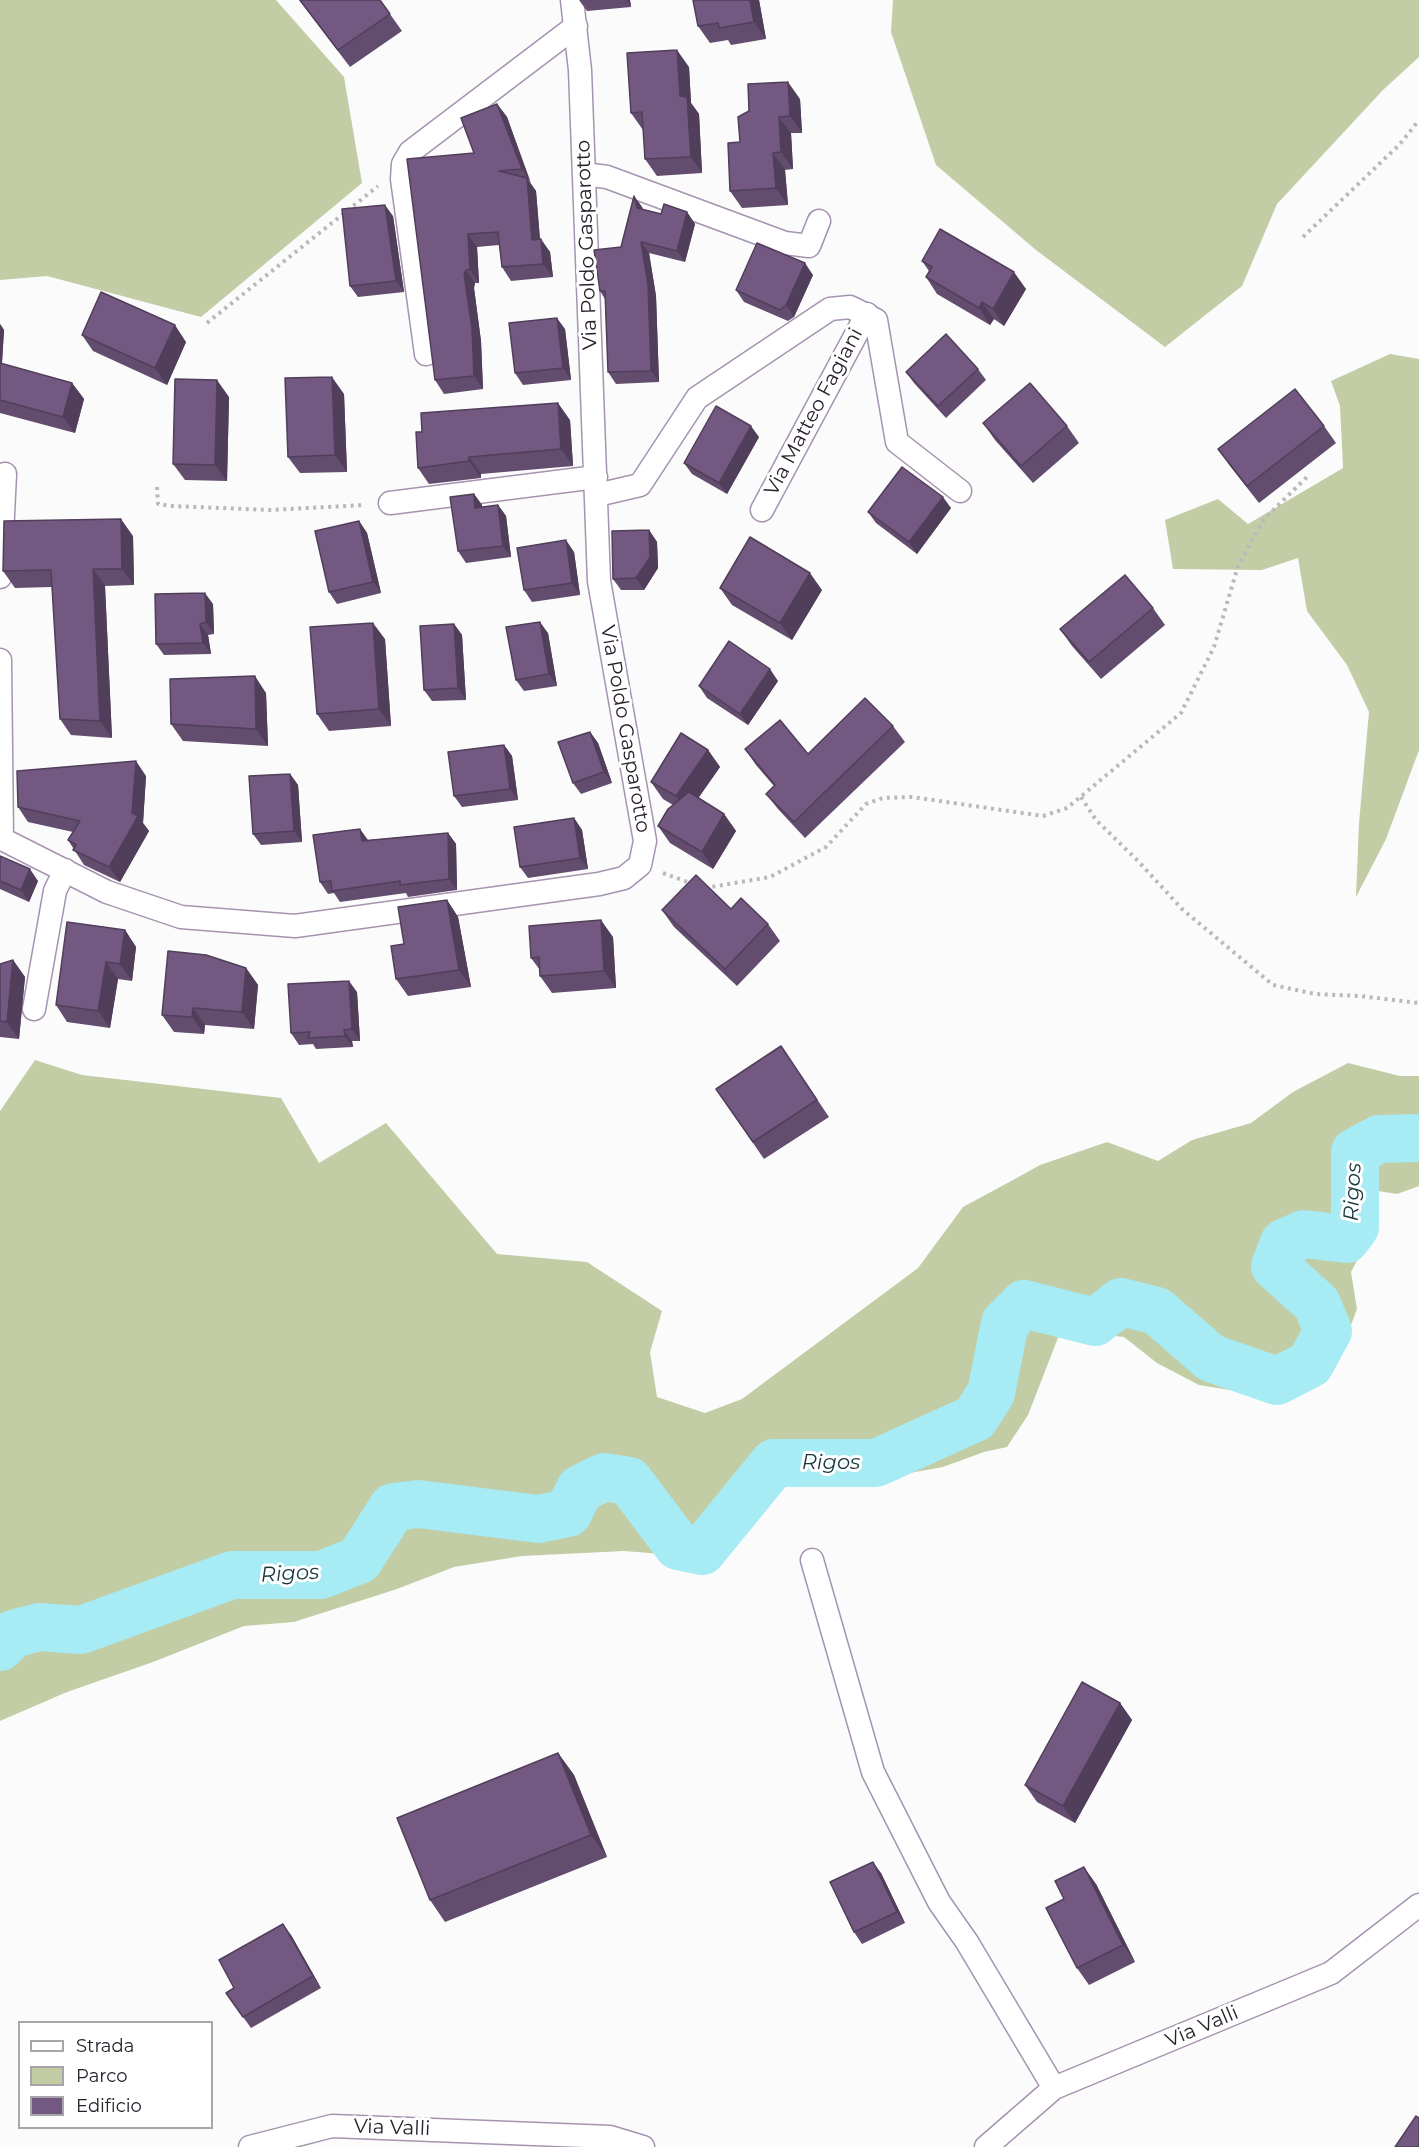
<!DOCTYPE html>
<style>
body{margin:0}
#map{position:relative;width:1419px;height:2147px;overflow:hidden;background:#fbfbfb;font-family:Montserrat,sans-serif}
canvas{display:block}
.legend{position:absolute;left:18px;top:2021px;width:195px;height:108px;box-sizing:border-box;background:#fff;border:2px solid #a9a6ab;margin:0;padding:8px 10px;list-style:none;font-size:18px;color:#28212c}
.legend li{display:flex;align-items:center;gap:12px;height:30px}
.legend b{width:30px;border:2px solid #a9a6ab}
</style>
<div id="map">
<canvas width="1419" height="2147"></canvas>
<ul class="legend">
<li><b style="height:8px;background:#fff"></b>Strada</li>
<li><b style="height:16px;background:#c2cda5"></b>Parco</li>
<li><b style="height:16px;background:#735981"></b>Edificio</li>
</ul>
</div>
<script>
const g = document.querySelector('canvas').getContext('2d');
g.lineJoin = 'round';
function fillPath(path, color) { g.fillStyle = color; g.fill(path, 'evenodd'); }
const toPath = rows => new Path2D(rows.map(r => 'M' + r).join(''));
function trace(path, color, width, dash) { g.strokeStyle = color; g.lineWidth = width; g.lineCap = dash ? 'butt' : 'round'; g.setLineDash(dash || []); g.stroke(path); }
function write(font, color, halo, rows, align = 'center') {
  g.font = font + ' Montserrat,sans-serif'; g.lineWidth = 6; g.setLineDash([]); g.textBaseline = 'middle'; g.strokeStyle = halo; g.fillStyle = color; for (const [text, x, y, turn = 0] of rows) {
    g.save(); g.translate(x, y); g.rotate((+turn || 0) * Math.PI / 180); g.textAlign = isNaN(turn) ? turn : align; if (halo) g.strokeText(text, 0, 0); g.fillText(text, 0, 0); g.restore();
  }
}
fillPath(toPath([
 [0,0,276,0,344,77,362,183,201,317,47,276,0,280],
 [893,0,1419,0,1419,57,1383,90,1277,204,1242,286,1165,347,1036,250,936,165,891,32],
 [1390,354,1419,359,1419,750,1386,839,1356,897,1359,823,1369,712,1347,665,1307,611,1298,558,1262,570,1173,569,1165,520,1218,499,1248,524,1343,468,1340,406,1331,381],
 [35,1060,82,1075,281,1098,319,1163,386,1123,497,1254,587,1262,662,1311,650,1352,657,1397,705,1413,742,1399,918,1268,963,1207,1013,1180,1040,1165,1107,1142,1158,1161,1192,1140,1251,1123,1293,1092,1348,1063,1400,1076,1419,1076,1419,1186,1397,1194,1378,1191,1375,1211,1364,1224,1365,1245,1351,1272,1357,1309,1343,1346,1273,1397,1199,1385,1157,1363,1124,1337,1061,1330,1028,1415,1007,1447,984,1452,943,1467,854,1483,770,1484,748,1515,721,1537,701,1564,662,1554,624,1551,522,1556,454,1567,397,1589,294,1622,244,1626,153,1662,67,1692,0,1721,0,1111]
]), '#c2cda5');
trace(toPath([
 [0,1647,13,1634,39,1627,81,1630,232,1575,321,1575,359,1560,393,1507,418,1504,538,1519,568,1513,580,1489,604,1477,629,1481,678,1546,702,1551,774,1463,876,1463,975,1418,991,1393,1005,1323,1024,1304,1095,1322,1121,1302,1157,1311,1211,1358,1277,1381,1310,1364,1328,1331,1317,1304,1275,1266,1284,1243,1304,1234,1346,1239,1355,1227,1355,1152,1379,1139,1419,1138]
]), '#a7ebf5', 48);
const street = toPath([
 [584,174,607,177,785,243,809,246,819,221],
 [426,354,402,179,403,164,410,152,576,26],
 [597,495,640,485,697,398,830,309,850,307,876,320,897,442,960,491],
 [390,503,596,477],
 [762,510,867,314],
 [0,577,5,474],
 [0,660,2,838],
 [0,838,107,892,181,917,295,926,599,884,624,878,640,865,645,841,599,581,580,70,572,0],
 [34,1009,55,891,65,870],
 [812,1560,873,1772,939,1902,967,1942,1054,2088],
 [250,2147,332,2126,610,2137,643,2147],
 [986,2147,1054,2088,1331,1973,1419,1905]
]);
trace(street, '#a693b0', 25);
trace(toPath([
 [1303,237,1400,144,1419,120],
 [207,323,378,186],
 [157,487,158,504,171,506,270,510,365,505],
 [1081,797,1096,820,1138,861,1182,909,1273,985,1315,994,1360,996,1419,1003],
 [663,873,693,884],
 [705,888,770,877,826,847,866,804,883,798,912,797,1043,816,1067,808,1181,713,1214,647,1238,566,1264,519,1310,474]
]), '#bab8bb', 4, [3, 4.5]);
trace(street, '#fff', 22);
fillPath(toPath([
 [299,0,380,0,402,31,350,67],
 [579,0,630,0,631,7,587,11],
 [759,0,766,39,731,45,728,40,710,43,698,26],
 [689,67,691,103,699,114,702,173,657,176,645,159,643,130,631,113],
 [800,99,802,133,791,133,793,169,785,170,788,205,742,208,730,191,740,142],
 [497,104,507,117,530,183,536,191,540,239,550,252,553,277,511,281,502,267,499,245,477,247,479,283,475,283,474,288,481,341,483,389,444,394,435,380,474,153],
 [634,196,642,207,643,209,661,214,687,212,695,224,685,262,649,253,656,296,659,382,616,384,608,372,605,299,600,291,621,247],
 [393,216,404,292,358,297,350,286],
 [922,261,1026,289,1004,326,994,319,990,325,937,294,926,277,929,271],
 [813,275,794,317,788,321,744,302,736,290],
 [0,324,4,330,2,364,72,383,84,399,75,433,0,413],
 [565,329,571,380,523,385,515,373],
 [82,335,186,342,167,385,93,351],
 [978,369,986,380,946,418,914,383,906,372],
 [344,394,347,472,300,473,288,457],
 [229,397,227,481,185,480,173,464],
 [570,420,573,466,481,474,481,478,429,484,418,468,422,432],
 [983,423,1067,426,1079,443,1033,483,995,440],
 [1324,426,1336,443,1259,503,1230,466,1218,449],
 [759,437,727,494,692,474,684,463],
 [474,494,482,505,482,507,498,505,506,516,511,557,466,563,458,551],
 [951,508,917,554,876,523,868,512],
 [359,521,367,533,381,593,337,604,329,592],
 [649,530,657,542,658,568,644,590,621,590,613,579],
 [133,536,134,585,105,586,112,738,71,735,60,719,52,587,15,588,3,571],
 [574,552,580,595,532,602,524,590],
 [720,588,822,590,792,640,732,605],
 [213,604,214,634,208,635,211,654,164,655,156,644],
 [1153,608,1165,625,1101,679,1072,646,1060,629],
 [454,624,462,635,466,700,432,701,424,690],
 [548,633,557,686,524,691,516,680],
 [385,639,391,726,329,731,317,714],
 [778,681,748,725,707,698,699,686],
 [266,693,268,746,183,741,171,724],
 [893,726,905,742,805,838,778,809,766,794,774,786,756,765,745,749,808,754],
 [590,732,598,743,612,783,581,794,573,783],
 [504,745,512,756,518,800,462,807,454,796],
 [708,750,720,767,698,798,724,814,736,831,713,869,670,843,658,826,673,805,663,799,651,782],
 [290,774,298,785,302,842,261,845,253,834],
 [146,776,143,823,149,831,120,882,84,865,68,840,73,832,28,822,18,807],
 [574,818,582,830,588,869,528,878,520,867],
 [448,833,456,844,457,890,408,897,406,893,340,902,334,893,328,894,320,882,368,840],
 [0,856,38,881,29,902,0,889],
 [447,900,458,917,471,987,408,996,396,979,404,944],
 [731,909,768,924,780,941,737,986,674,927,662,910],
 [125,930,136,947,132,981,118,979,110,1028,67,1022,56,1005],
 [613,937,616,988,552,993,540,976,540,970,531,958],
 [13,960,25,977,19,1039,0,1037,0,964],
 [246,968,258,985,254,1029,205,1025,204,1034,174,1032,162,1015],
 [357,992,360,1041,352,1041,353,1047,316,1049,313,1044,299,1045,291,1033],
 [781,1046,829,1117,764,1159,716,1089],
 [1120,1703,1132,1720,1075,1823,1037,1802,1025,1785],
 [558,1753,574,1775,607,1857,445,1922,430,1900],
 [881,1873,905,1923,862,1944,854,1932],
 [1096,1884,1135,1962,1089,1985,1077,1968,1064,1899],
 [291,1935,321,1988,251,2028,226,1993,234,1988]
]), '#634d6f');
fillPath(toPath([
 [627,0,630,0,631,7],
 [750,0,759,0,766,39,754,22],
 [677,50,689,67,691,103,699,114,702,173,691,157,680,96],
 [788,82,800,99,802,133,790,116],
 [497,104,507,117,531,183,522,169],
 [779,117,791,133,793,169,781,152],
 [773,153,785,170,788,205,776,188],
 [527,178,536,191,541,253,532,240],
 [634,196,642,207,645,219,637,208],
 [385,205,393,216,404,292,396,281],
 [687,212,695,224,685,262,677,251],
 [468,234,477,247,479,283,470,270],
 [541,239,550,252,553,277,543,264],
 [641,242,649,253,656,296,659,382,651,371],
 [805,263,813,275,794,317,786,305],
 [466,270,475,283,474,288,481,341,483,389,474,376,464,274],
 [1014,272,1026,289,1004,326,993,309],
 [982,302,994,319,990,325,979,308],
 [557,318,565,329,571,380,563,368],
 [0,324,4,330,1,377,0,375],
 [175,325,186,342,167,385,155,368],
 [332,377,344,394,347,472,335,455],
 [217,380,229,397,227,481,215,465],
 [72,383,84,399,75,433,63,417],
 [558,403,570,420,573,466,561,449],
 [751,426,759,437,727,494,719,483],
 [469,457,481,474,481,478,469,461],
 [474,494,482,505,483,519,475,508],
 [943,497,951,508,917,554,909,542],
 [498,505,506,516,511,557,503,546],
 [121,519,133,536,134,585,122,569],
 [359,521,367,533,381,593,373,582],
 [649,530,657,542,658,568,644,590,636,578],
 [566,540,574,552,580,595,572,583],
 [93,569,105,586,112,738,100,721],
 [810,573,822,590,792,640,780,623],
 [205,593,213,604,214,634,206,622],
 [540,622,548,633,557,686,549,674],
 [373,623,385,639,391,726,379,709],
 [200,624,208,635,211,654,203,643],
 [454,624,462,635,466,700,458,688],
 [770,669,778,681,748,725,740,714],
 [255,676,266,693,268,746,256,729],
 [590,732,598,743,612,783,604,772],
 [504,745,512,756,518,800,510,789],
 [708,750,720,767,688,813,676,796],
 [136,761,146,776,143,823,149,831,120,882,109,867,132,813],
 [290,774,298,785,302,842,294,831],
 [724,814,736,831,713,869,702,852],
 [574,818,582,830,588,869,580,858],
 [360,829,368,840,362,841],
 [448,833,456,844,457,890,449,879],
 [30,869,38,881,29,902,21,890],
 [447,900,458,917,471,987,459,970],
 [601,920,613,937,616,988,604,971],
 [125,930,136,947,132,981,120,964],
 [13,960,25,977,19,1039,7,1022],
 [106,962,118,979,110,1028,98,1011],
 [246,968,258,985,254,1029,242,1012],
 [349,981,357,992,360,1041,352,1029],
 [193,1008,205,1025,204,1034,192,1017],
 [344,1030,352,1041,353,1047,345,1036],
 [1120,1703,1132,1720,1075,1823,1063,1806],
 [558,1753,574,1775,607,1857,591,1835],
 [873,1862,881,1873,905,1923,897,1912],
 [1084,1867,1096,1884,1135,1962,1123,1945],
 [283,1924,291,1935,321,1988,313,1976]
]), '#503e5a');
const building = toPath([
 [300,0,380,0,390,14,338,50,300,0],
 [693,0,750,0,754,22,719,28,718,23,698,26,693,0],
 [677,50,680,96,687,97,691,157,645,159,642,112,631,113,627,53,677,50],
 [788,82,790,116,779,117,781,152,773,153,776,188,730,191,728,143,740,142,738,117,749,111,748,84,788,82],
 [497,104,522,169,499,171,527,178,532,240,541,239,543,264,502,267,498,232,468,234,470,270,466,270,464,274,472,328,474,376,435,380,407,159,474,153,461,118,497,104],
 [634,196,637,208,661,214,664,204,687,212,677,251,641,242,648,285,651,371,608,372,605,291,600,291,594,250,621,247,634,196],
 [385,205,396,281,350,286,342,209,385,205],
 [940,229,1014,272,993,309,982,302,979,308,926,277,932,267,922,261,940,229],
 [757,243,805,263,786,305,780,310,736,290,757,243],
 [101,292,175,325,155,368,82,335,101,292],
 [557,318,563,368,515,373,509,323,557,318],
 [946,334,978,369,938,406,906,372,946,334],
 [0,363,72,383,63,417,0,400,0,363],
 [332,377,335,455,288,457,285,378,332,377],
 [175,379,217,380,215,465,173,464,175,379],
 [1030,383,1067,426,1021,466,983,423,1030,383],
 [1295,389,1324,426,1247,486,1218,449,1295,389],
 [558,403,561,449,469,457,469,461,418,468,416,432,422,432,421,413,558,403],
 [716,406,751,426,719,483,684,463,716,406],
 [902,467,943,497,909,542,868,512,902,467],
 [474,494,475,508,498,505,503,546,458,551,450,497,474,494],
 [121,519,122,569,93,569,100,721,60,719,51,570,3,571,4,521,121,519],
 [359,521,373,582,329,592,315,531,359,521],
 [649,530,650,557,636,578,613,579,612,531,649,530],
 [750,537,810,573,780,623,720,588,750,537],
 [566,540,572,583,524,590,517,548,566,540],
 [1125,575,1153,608,1089,662,1060,629,1125,575],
 [205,593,206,622,200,624,203,643,156,644,155,594,205,593],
 [540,622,549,674,516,680,506,627,540,622],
 [373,623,379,709,317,714,310,627,373,623],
 [454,624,458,688,424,690,420,626,454,624],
 [729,641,770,669,740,714,699,686,729,641],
 [255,676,256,729,171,724,170,679,255,676],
 [865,698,893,726,794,822,766,794,775,785,745,749,780,720,808,754,865,698],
 [590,732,604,772,573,783,558,742,590,732],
 [681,733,708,750,676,796,651,782,681,733],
 [504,745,510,789,454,796,448,752,504,745],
 [136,761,132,813,138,816,109,867,73,850,76,845,68,840,80,821,18,807,17,771,136,761],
 [290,774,294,831,253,834,249,776,290,774],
 [689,792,724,814,702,852,658,826,668,809,689,792],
 [574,818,580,858,520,867,514,827,574,818],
 [360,829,362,841,448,833,449,879,400,885,400,881,332,891,331,881,320,882,313,835,360,829],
 [0,856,30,869,21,890,0,881,0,856],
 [696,875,731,909,741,898,768,924,725,969,662,910,696,875],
 [447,900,459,970,396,979,391,946,404,944,398,907,447,900],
 [601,920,604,971,540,976,539,957,531,958,529,926,601,920],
 [67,922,125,930,120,964,106,962,98,1011,56,1005,67,922],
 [168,951,206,955,246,968,242,1012,193,1008,192,1017,162,1015,168,951],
 [13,960,7,1022,0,1021,0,964,13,960],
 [349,981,352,1029,344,1030,345,1036,308,1038,310,1032,291,1033,288,984,349,981],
 [781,1046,817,1100,753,1142,716,1089,781,1046],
 [1082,1682,1120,1703,1063,1806,1025,1785,1082,1682],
 [558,1753,591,1835,430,1900,397,1818,558,1753],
 [873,1862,897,1912,854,1932,830,1882,873,1862],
 [1084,1867,1123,1945,1077,1968,1046,1908,1064,1899,1055,1881,1084,1867],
 [283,1924,313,1976,243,2017,226,1993,234,1988,219,1960,283,1924],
 [1416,2116,1419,2118,1419,2147,1395,2147,1416,2116]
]);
fillPath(building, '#735981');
trace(building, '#503e5a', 1.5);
write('20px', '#28212c', '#fff', [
 ["Via Poldo Gasparotto",587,245,-92],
 ["Via Matteo Fagiani",814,412,-62],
 ["Via Poldo Gasparotto",625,729,80],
 ["Via Valli",1202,2027,-23],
 ["Via Valli",392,2128,2]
]);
write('italic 21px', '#18393d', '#fff', [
 ["Rigos",1353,1192,-87],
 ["Rigos",831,1463],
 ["Rigos",290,1574,-3]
]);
</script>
